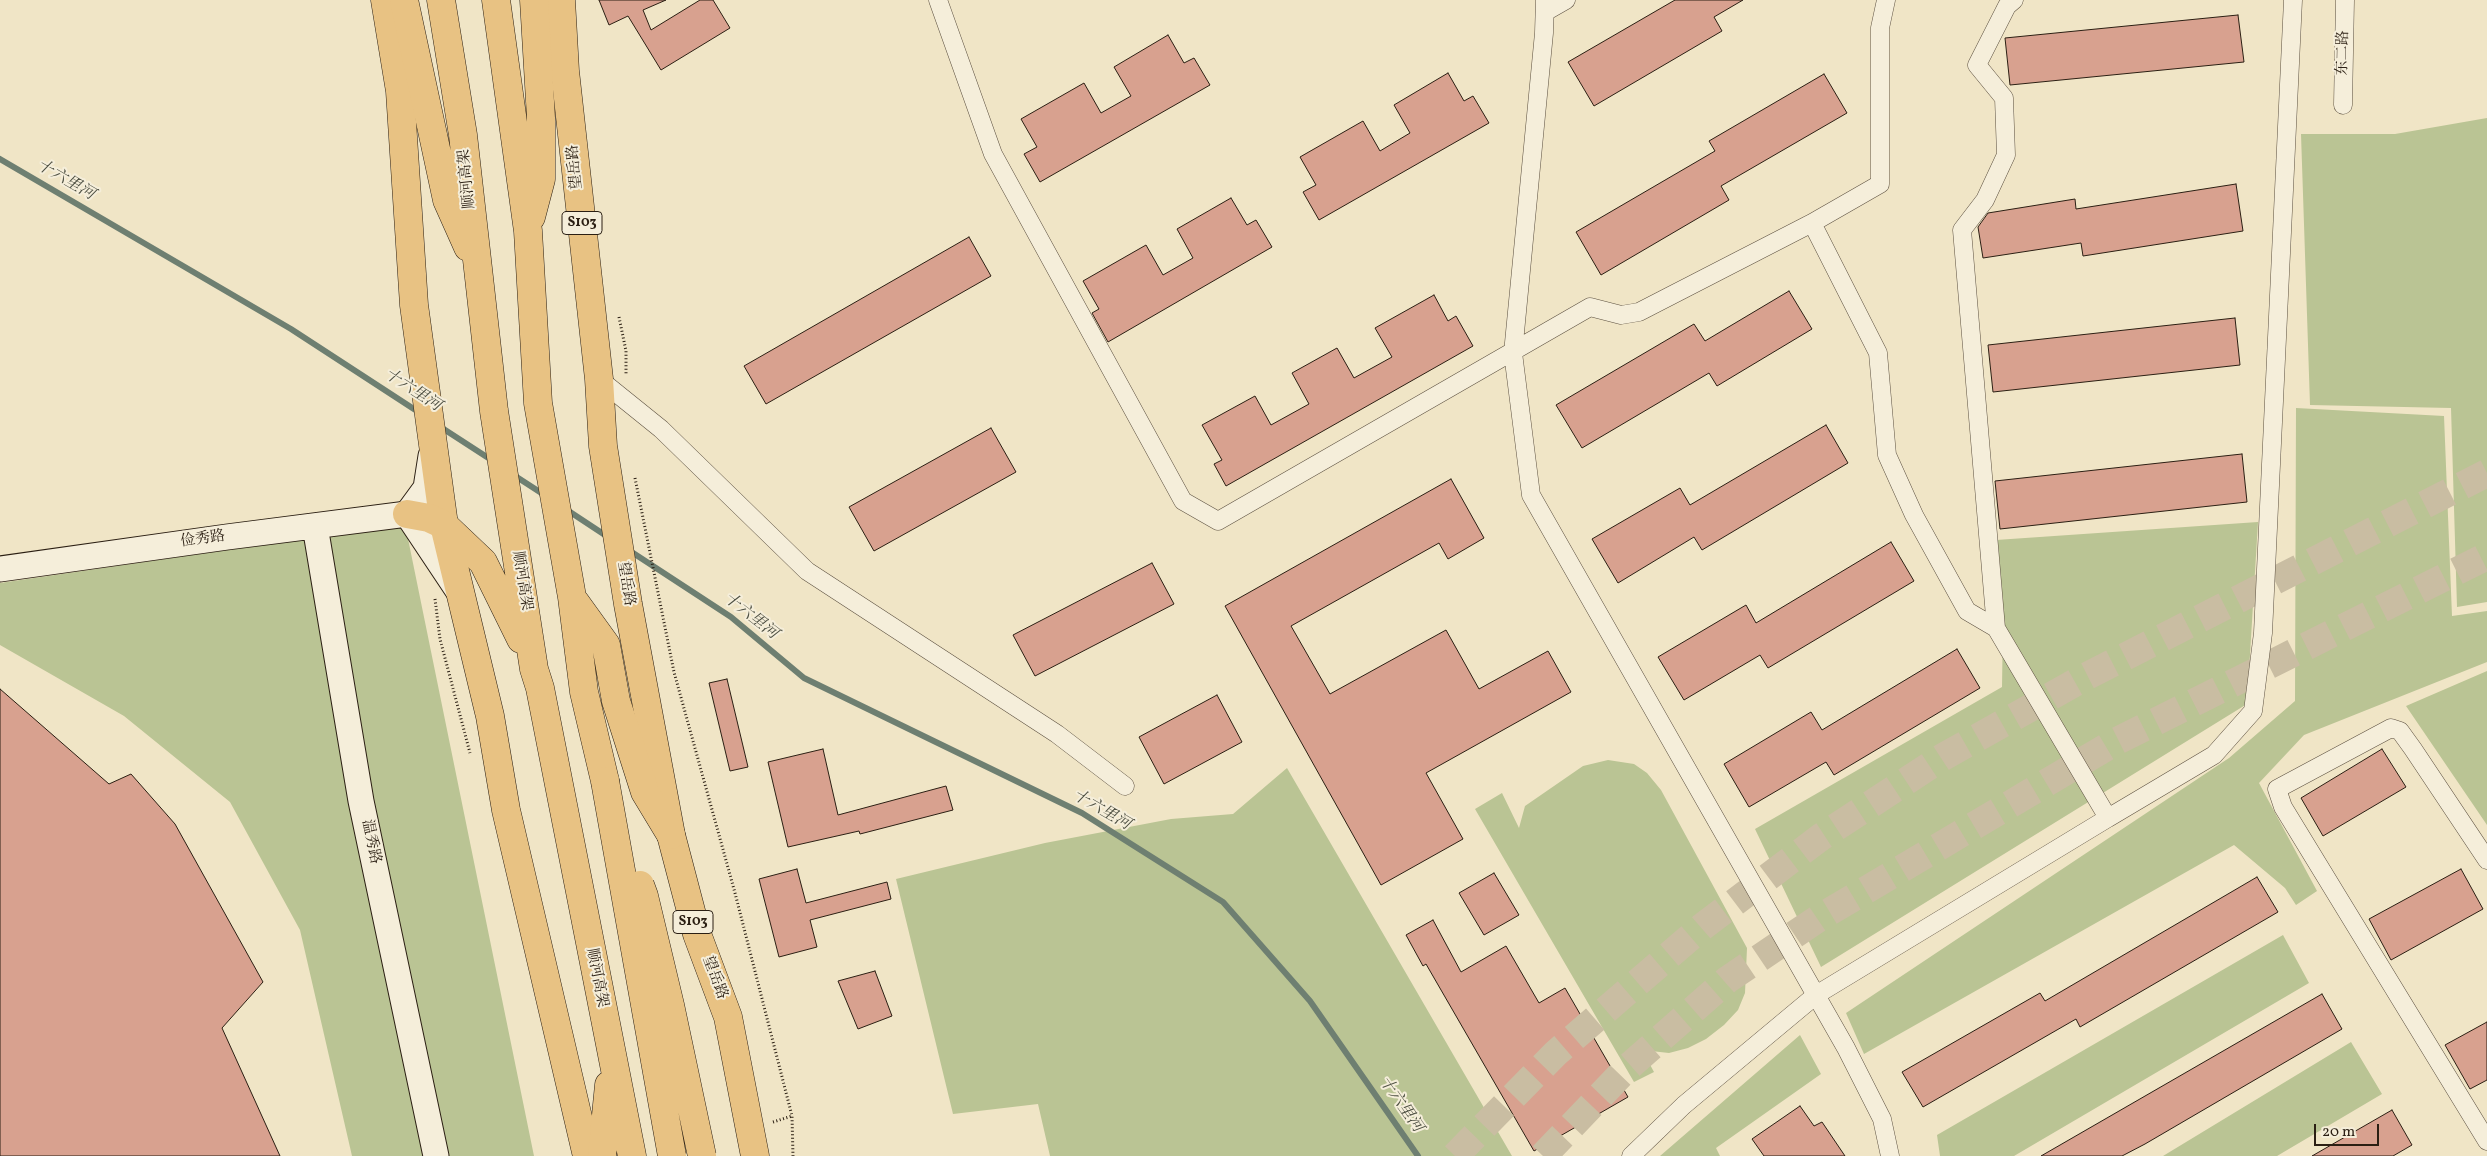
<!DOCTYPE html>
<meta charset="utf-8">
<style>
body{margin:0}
#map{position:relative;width:2487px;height:1156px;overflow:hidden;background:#f0e5c6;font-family:Vollkorn,serif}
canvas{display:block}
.scale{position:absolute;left:2314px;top:1124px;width:65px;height:22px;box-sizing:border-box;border:2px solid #2b1f13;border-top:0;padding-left:6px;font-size:15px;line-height:18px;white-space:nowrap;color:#2b1f13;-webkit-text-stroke:4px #f5eeda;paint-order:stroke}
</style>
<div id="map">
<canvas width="2487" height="1156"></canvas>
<div class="scale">20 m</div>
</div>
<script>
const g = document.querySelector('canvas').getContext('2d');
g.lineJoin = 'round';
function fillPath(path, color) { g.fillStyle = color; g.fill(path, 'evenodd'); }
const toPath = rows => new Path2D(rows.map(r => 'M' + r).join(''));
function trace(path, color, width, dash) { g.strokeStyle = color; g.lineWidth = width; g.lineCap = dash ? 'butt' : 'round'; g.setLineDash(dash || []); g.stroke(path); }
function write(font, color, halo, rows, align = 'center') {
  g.font = font + ' Vollkorn,"Noto Serif SC",serif'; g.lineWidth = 4; g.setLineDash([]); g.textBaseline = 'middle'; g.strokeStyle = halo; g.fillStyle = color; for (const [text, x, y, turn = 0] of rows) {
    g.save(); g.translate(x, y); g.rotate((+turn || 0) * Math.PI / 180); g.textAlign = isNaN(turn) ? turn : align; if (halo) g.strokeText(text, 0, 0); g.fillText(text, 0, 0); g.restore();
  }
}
fillPath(toPath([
 [2487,118,2487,602,2457,607,2451,408,2310,405,2301,134,2395,134],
 [2296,408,2444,416,2452,616,2487,611,2487,662,2304,735,2259,783,2317,891,2296,905,2285,888,2234,845,1864,1054,1846,1013,2229,758,2295,701],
 [2258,522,2247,704,1821,967,1755,829,2002,687,2003,621,1996,540],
 [405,524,534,1156,352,1156,300,930,230,802,124,716,0,645,0,583],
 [2487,671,2487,825,2406,706],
 [1608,760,1634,764,1647,773,1661,790,1747,948,1745,993,1738,1010,1724,1025,1706,1039,1688,1048,1669,1053,1642,1050,1654,1072,1634,1082,1475,809,1502,793,1519,828,1525,806,1583,766],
 [1287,768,1512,1156,1050,1156,1038,1104,953,1114,896,879,1045,843,1171,819,1233,814],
 [2283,935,2309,983,2014,1156,1940,1156,1937,1135],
 [1800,1035,1821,1074,1716,1148,1720,1156,1660,1156],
 [2351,1042,2382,1094,2277,1156,2163,1156]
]), '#bac494');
trace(toPath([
 [0,159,291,329,420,413],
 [439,426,493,461],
 [512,474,546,496],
 [564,508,608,537],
 [627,549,731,617,804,678,1082,813,1223,902,1310,1001,1418,1156]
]), '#6e7f71', 6);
const building = toPath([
 [599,0,666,0,643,10,651,30,700,0,713,0,730,28,661,70,628,16,609,25,599,0],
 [1675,0,1743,0,1714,17,1722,31,1594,106,1568,62,1675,0],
 [2238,15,2244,62,2010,85,2005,38,2238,15],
 [1168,35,1184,63,1194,58,1210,85,1040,182,1024,154,1037,147,1021,119,1084,83,1101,113,1131,96,1114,67,1168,35],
 [1448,73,1464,101,1473,96,1489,123,1319,220,1303,192,1316,185,1300,157,1363,121,1380,151,1410,133,1394,105,1448,73],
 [1824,74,1847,113,1721,186,1729,200,1601,275,1576,232,1715,151,1709,141,1824,74],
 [2236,184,2243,231,2083,256,2081,243,1983,258,1978,227,1988,213,2075,199,2076,209,2236,184],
 [1231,198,1247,225,1256,220,1272,247,1108,342,1092,313,1099,309,1083,281,1146,245,1163,275,1193,258,1177,229,1231,198],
 [969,237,991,276,766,404,744,366,969,237],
 [1789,291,1812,329,1717,386,1709,373,1582,448,1556,405,1694,324,1705,341,1789,291],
 [1434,295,1448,321,1456,316,1473,346,1226,486,1214,464,1222,460,1202,425,1255,396,1271,425,1309,404,1292,373,1337,348,1354,378,1392,357,1375,328,1434,295],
 [2235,318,2240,365,1993,392,1988,345,2235,318],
 [1826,425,1848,463,1702,550,1694,537,1618,583,1592,539,1680,488,1690,505,1826,425],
 [991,428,1016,472,874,551,849,507,991,428],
 [2242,454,2247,502,2000,529,1995,481,2242,454],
 [1451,479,1484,538,1448,559,1439,543,1291,626,1330,694,1446,630,1479,689,1548,651,1571,692,1426,773,1463,839,1381,885,1225,606,1451,479],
 [1891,542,1914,581,1768,668,1760,655,1684,700,1658,657,1746,605,1756,623,1891,542],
 [1152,563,1174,604,1035,676,1013,635,1152,563],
 [1957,649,1980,688,1834,775,1826,762,1749,807,1724,764,1811,712,1822,730,1957,649],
 [727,679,748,767,730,771,709,683,727,679],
 [0,689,109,784,131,774,175,824,263,982,222,1028,280,1156,0,1156,0,689],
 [1217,695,1242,742,1164,784,1139,737,1217,695],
 [823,749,838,815,946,786,953,810,860,834,859,831,788,847,768,762,823,749],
 [2382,749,2406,787,2323,836,2301,798,2382,749],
 [797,869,806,903,887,882,891,899,810,920,817,947,779,957,759,879,797,869],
 [2461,869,2483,909,2391,960,2369,919,2461,869],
 [1494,873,1519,915,1484,935,1459,893,1494,873],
 [2257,877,2278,912,2080,1027,2076,1019,1923,1107,1902,1072,2040,993,2045,1001,2257,877],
 [1433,920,1461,972,1506,946,1539,1003,1565,988,1628,1097,1534,1151,1426,964,1423,966,1406,935,1433,920],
 [875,971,892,1016,858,1029,838,981,875,971],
 [2322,994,2342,1029,2145,1144,2122,1156,2041,1156,2322,994],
 [2487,1022,2487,1080,2470,1089,2445,1045,2487,1022],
 [1800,1106,1814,1126,1822,1122,1845,1156,1764,1156,1752,1139,1800,1106],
 [2392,1110,2412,1145,2393,1156,2312,1156,2392,1110]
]);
fillPath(building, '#d8a18f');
trace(building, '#2b1f13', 1);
trace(toPath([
 [1455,1156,1556,1053,1702,927,1821,837,1943,757,2085,677,2487,473],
 [1543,1156,1626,1069,1727,980,1819,918,2115,742,2487,556]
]), '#c9bda2', 28, [28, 14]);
const street = toPath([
 [938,0,993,154,1183,501,1218,521,1590,307,1621,315,1639,312,1812,223],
 [1545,0,1544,33,1513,353,1531,495,1846,1048,1882,1119,1890,1156],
 [1886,0,1880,28,1880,184,1812,223,1878,353,1887,455,1914,515,1967,611,1996,628],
 [1545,12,1566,0],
 [2343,105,2345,0],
 [599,379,661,429,807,571,1057,734,1125,786],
 [2108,818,2214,755,2253,711,2263,633,2293,0],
 [2487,860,2413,749,2400,731,2391,728,2277,789,2283,807,2487,1141],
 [1631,1156,1684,1105,1816,995,2108,818,1996,628,1962,230,1985,200,2006,155,2004,98,1977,65,2007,6,2014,0]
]);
const secondary = toPath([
 [407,514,457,589],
 [407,514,426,488,431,456],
 [315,526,361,801,436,1156],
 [0,569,227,537,407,514]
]);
const primary = toPath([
 [385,0,400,91,414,305,444,525,490,716,506,810,587,1156],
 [561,0,565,71,599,379,603,446,628,604,671,835,697,934,728,1017,755,1156]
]);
const highway = toPath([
 [404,0,447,200,468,247],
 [441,0,463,135,494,411,534,669,540,688,632,1156],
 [496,0,528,231,538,403,572,597,584,692,605,781],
 [531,217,541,179,541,118,534,0],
 [407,514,429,518,444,525,483,562,521,639],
 [575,602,606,645,616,701,645,792,671,835],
 [602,1156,609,1085]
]);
trace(street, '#5c5040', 19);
trace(secondary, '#2b1f13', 27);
trace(primary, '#2b1f13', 29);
trace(highway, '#2b1f13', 29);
trace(toPath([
 [619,317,626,351,626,375],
 [635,478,674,672,735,893,792,1116,793,1156],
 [435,599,440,639,470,753],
 [773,1122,792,1116]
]), '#2b1f13', 3, [1, 2.5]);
trace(street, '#f5eeda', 18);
trace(secondary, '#f5eeda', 25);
trace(primary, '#e8c283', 28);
trace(highway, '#e8c283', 28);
const highwayBridge = toPath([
 [605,781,672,1156],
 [640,885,644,896,670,1005,702,1156]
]);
trace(highwayBridge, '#2b1f13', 29, []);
trace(highwayBridge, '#e8c283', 28);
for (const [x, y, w] of [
 [582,223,40],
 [693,922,40]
]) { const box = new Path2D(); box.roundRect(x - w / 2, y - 11.5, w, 23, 4); g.fillStyle = '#f5eeda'; g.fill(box); trace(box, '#2b1f13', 1); }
write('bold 14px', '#2b1f13', null, [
 ["S103",582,223],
 ["S103",693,922]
]);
write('15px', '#2b1f13', '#f5eeda', [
 ["东二路",2344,53,-89],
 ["望岳路",576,167,-96],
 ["顺河高架",468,179,-96],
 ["俭秀路",203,540,-8],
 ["顺河高架",521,581,81],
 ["望岳路",625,584,81],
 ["温秀路",370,842,78],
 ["顺河高架",596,978,79],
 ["望岳路",714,978,69]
]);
write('italic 16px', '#4d4f42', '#f5eeda', [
 ["十六里河",65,181,30],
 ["十六里河",412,391,33],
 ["十六里河",750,617,38],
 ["十六里河",1101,811,30],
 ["十六里河",1400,1105,55]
]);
</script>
